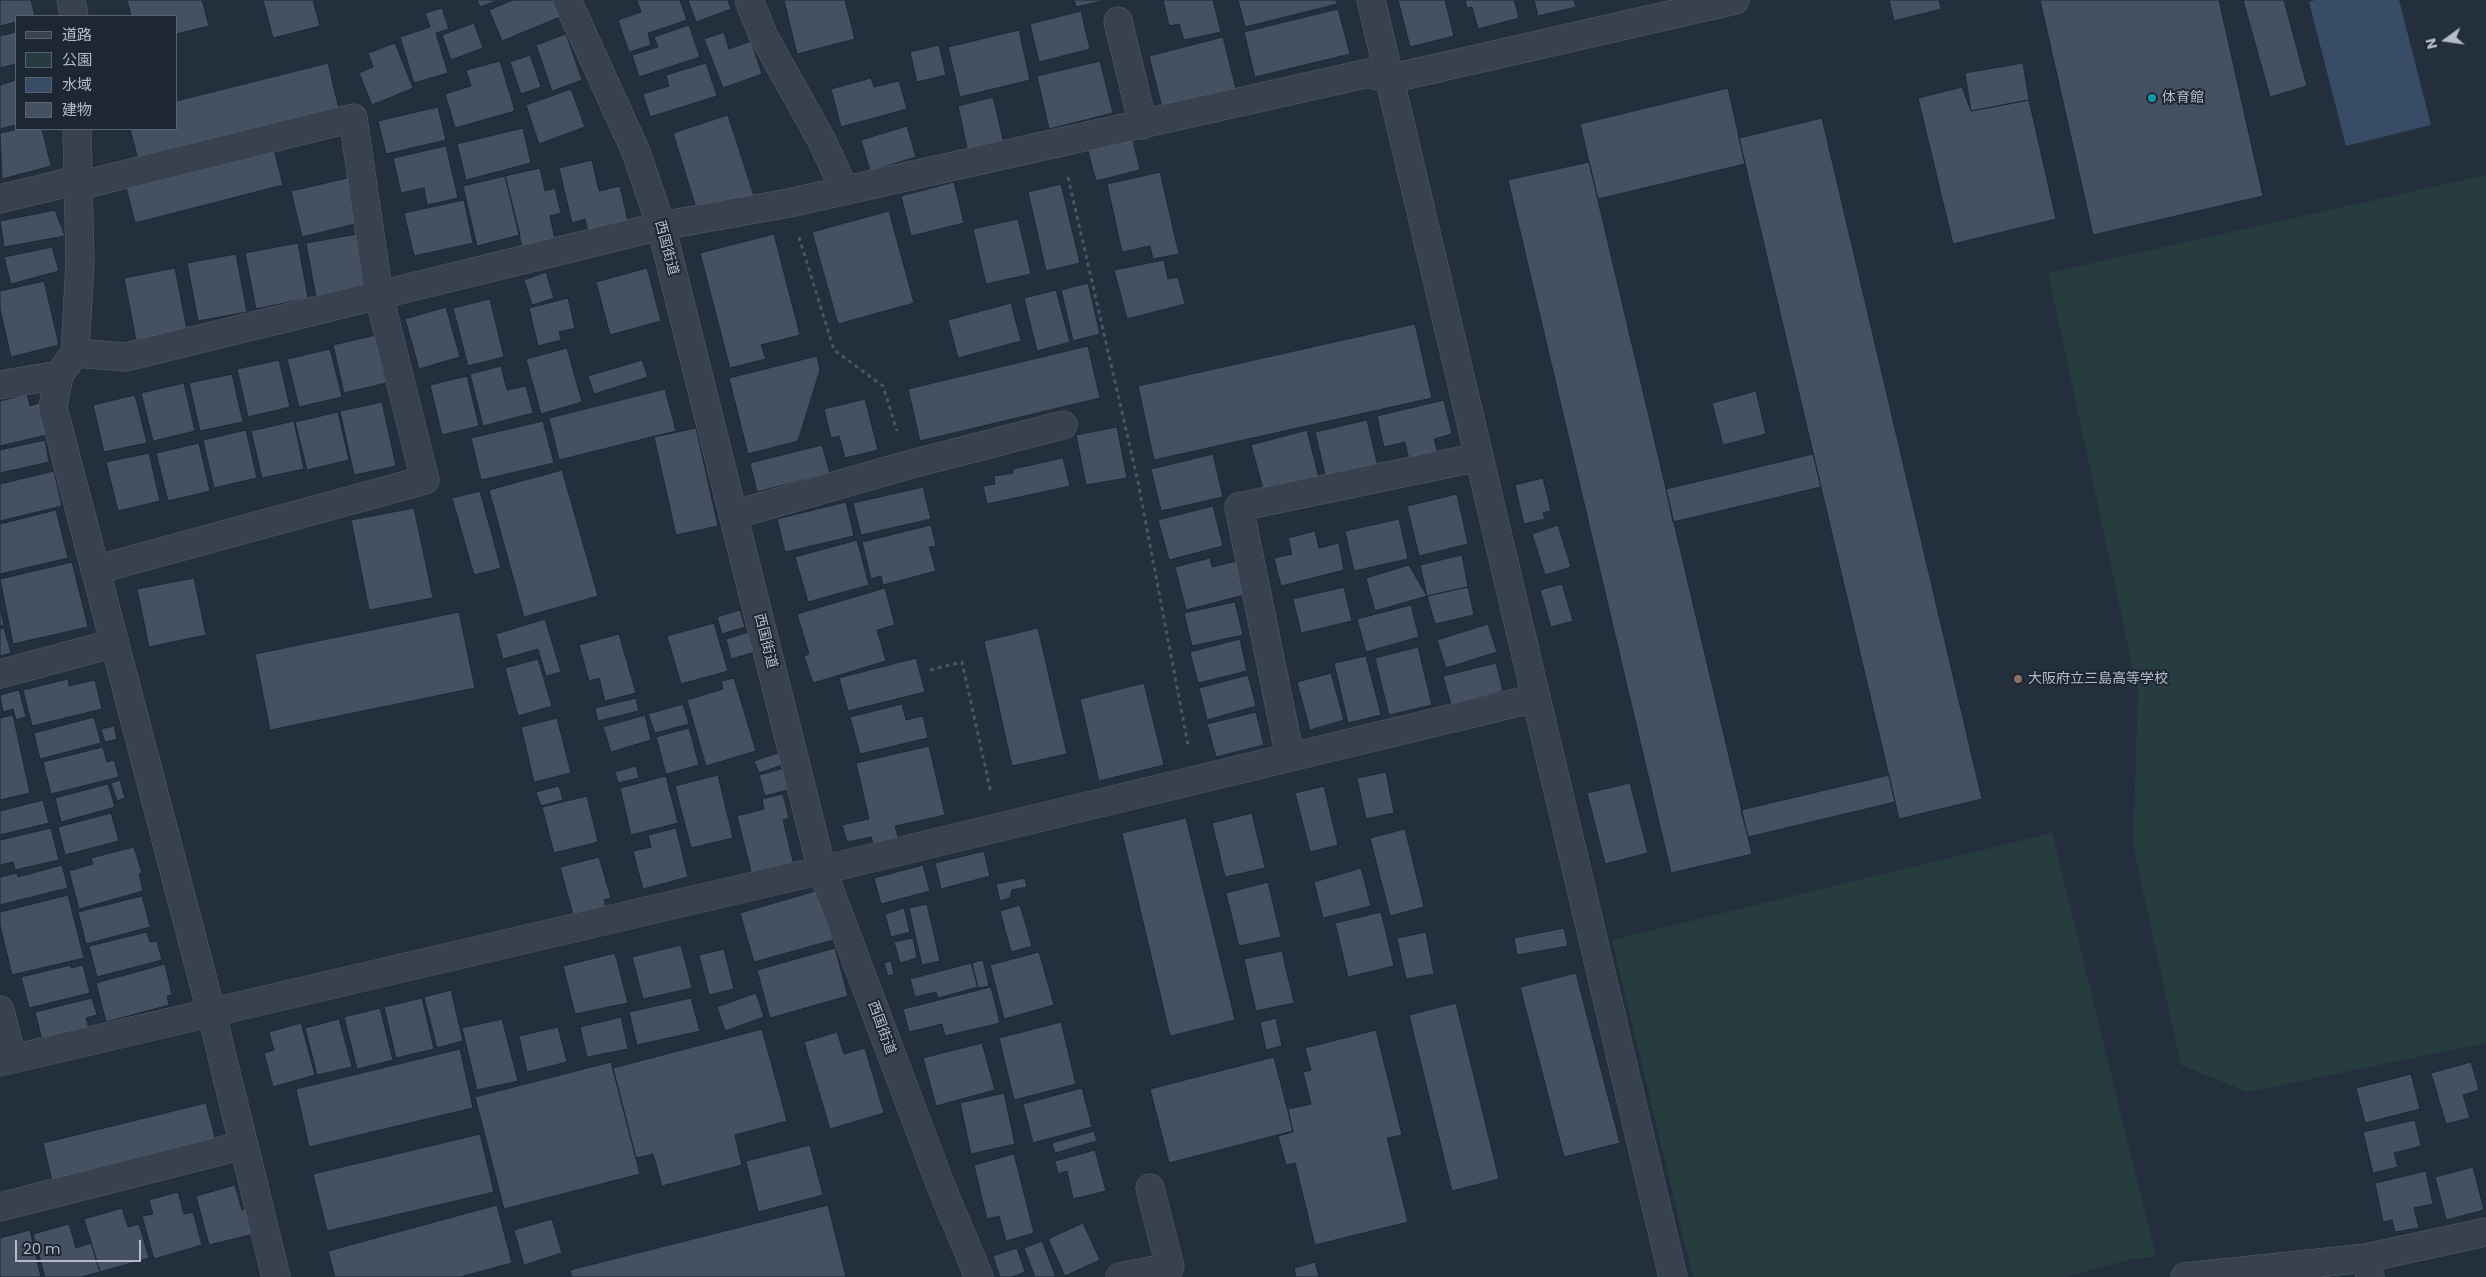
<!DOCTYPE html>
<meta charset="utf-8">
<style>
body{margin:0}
#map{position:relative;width:2486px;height:1277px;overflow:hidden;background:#242f3e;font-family:Poppins,"Noto Sans JP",sans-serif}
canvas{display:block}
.legend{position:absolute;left:15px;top:15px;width:162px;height:115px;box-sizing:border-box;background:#1d2633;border:1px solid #59626f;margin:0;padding:6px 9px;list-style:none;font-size:15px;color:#b4bcc9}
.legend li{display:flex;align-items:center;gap:10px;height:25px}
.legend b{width:25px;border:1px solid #59626f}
.north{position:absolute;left:2421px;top:15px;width:50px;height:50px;-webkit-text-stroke:4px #1d2633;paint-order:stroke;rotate:256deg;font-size:14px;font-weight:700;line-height:20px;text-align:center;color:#b4bcc9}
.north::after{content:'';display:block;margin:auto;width:18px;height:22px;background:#b4bcc9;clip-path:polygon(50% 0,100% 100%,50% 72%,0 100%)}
.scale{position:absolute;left:15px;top:1240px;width:126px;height:22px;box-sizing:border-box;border:2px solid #b4bcc9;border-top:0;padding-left:6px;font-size:15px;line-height:18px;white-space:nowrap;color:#b4bcc9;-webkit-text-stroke:4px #1d2633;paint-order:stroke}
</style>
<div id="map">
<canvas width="2486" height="1277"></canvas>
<ul class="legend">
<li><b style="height:6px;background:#38414e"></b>道路</li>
<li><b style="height:14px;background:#263c3f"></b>公園</li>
<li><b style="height:14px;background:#394c67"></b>水域</li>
<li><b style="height:14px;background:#455162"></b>建物</li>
</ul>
<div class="north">N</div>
<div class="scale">20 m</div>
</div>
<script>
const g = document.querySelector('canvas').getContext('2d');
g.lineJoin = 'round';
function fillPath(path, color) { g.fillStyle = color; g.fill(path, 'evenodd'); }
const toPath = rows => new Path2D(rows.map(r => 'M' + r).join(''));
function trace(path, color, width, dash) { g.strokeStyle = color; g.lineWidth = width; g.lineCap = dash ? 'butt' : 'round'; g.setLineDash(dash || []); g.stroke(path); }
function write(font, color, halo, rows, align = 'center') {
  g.font = font + ' Poppins,"Noto Sans JP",sans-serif'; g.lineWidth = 4; g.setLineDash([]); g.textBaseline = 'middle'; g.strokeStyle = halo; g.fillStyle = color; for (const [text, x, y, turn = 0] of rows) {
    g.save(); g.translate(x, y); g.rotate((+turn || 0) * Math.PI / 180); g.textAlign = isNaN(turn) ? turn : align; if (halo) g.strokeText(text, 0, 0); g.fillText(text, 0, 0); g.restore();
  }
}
fillPath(toPath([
 [2486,175,2486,1043,2248,1092,2181,1065,2133,845,2138,692,2048,273],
 [2052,833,2156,1257,2132,1259,2065,1277,1693,1277,1612,940]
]), '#263c3f');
fillPath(toPath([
 [2315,0,2399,0,2431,125,2346,146,2309,2]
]), '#394c67');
const building = toPath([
 [0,0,31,0,35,16,16,16,16,22,0,26,0,0],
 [127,0,202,0,209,26,176,34,176,16,131,16,127,0],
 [263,0,313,0,320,26,273,38,263,0],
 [477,0,499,0,480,7,477,0],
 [513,0,553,0,560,17,502,41,489,10,513,0],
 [637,0,680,0,687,20,648,33,651,45,629,52,618,20,641,12,637,0],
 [688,0,728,0,731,9,696,22,688,0],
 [784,0,845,0,855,39,797,54,784,0],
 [1074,0,1106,0,1076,7,1074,0],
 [1163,0,1213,0,1221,32,1184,40,1179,24,1169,26,1163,0],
 [1238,0,1336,0,1337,4,1245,27,1238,0],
 [1398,0,1445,0,1454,36,1410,47,1398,0],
 [1465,0,1514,0,1519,18,1478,29,1472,7,1467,8,1465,0],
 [1534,0,1574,0,1576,7,1538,16,1534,0],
 [1889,0,1939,0,1941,9,1894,21,1889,0],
 [2040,0,2219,0,2263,196,2093,235,2040,0],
 [2243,0,2284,0,2307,86,2270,97,2243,0],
 [442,8,449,29,436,33,448,73,414,83,400,37,430,27,425,13,442,8],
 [1338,9,1350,54,1255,77,1244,32,1338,9],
 [1081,11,1090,49,1039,62,1030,24,1081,11],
 [474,23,483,48,451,60,442,35,474,23],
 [689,25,700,57,639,77,632,55,658,47,654,37,689,25],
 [1019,30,1030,80,960,97,948,47,1019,30],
 [16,32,16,64,0,68,0,36,16,32],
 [724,32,729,49,751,41,762,74,723,88,704,39,724,32],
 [566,34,582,80,552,91,536,45,566,34],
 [1223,37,1236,89,1162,107,1149,56,1223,37],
 [395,43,413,88,372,105,359,73,373,67,368,53,395,43],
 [939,45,946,75,917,82,910,52,939,45],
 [530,55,541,87,521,94,510,62,530,55],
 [500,61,515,111,455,128,445,94,471,86,466,70,500,61],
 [1100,61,1113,113,1049,129,1037,76,1100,61],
 [328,63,339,109,138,159,130,129,176,129,176,101,328,63],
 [706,63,717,96,650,117,643,94,669,86,666,75,706,63],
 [2023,63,2029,100,1971,111,1965,73,2023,63],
 [871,78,874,87,899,81,907,109,841,127,831,89,871,78],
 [16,80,16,125,0,129,0,85,16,80],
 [1962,87,1971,111,2029,100,2056,219,1953,244,1918,98,1962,87],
 [1728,88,1745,164,1598,199,1580,124,1728,88],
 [571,89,585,127,539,144,526,105,571,89],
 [993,97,1004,143,968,152,958,106,993,97],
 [438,107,446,140,386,154,378,121,438,107],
 [728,115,754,196,698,214,673,133,728,115],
 [1822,118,1982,799,1899,819,1739,138,1822,118],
 [907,126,916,157,870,171,861,140,907,126],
 [523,128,531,163,466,180,457,144,523,128],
 [19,129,42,129,51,166,2,179,0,133,19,129],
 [1132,136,1140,170,1096,181,1087,148,1132,136],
 [273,146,283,185,135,223,125,183,273,146],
 [446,146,458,198,427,205,424,188,401,193,393,158,446,146],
 [592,160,599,191,620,186,629,226,589,235,585,219,572,223,559,168,592,160],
 [1589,162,1752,854,1671,873,1508,180,1589,162],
 [540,168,545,191,555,188,561,213,550,216,555,239,522,247,505,176,540,168],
 [1160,172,1179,254,1153,259,1150,246,1122,252,1107,184,1160,172],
 [505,176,520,235,477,246,463,186,505,176],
 [352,177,363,222,302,237,291,191,352,177],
 [954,182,964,223,911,236,901,196,954,182],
 [1061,184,1080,263,1046,271,1028,192,1061,184],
 [464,200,473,243,414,256,404,213,464,200],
 [55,210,65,236,4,247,0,221,55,210],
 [889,211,914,303,838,324,812,232,889,211],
 [1018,219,1031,274,986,284,973,229,1018,219],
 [358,234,368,288,316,297,306,243,358,234],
 [774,234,800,335,761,345,766,359,730,368,700,253,774,234],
 [298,243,308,298,256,309,245,253,298,243],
 [52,247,59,271,11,284,4,257,52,247],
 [236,254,247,312,198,321,187,263,236,254],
 [1164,260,1168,279,1178,277,1185,304,1127,319,1114,270,1164,260],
 [175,268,187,330,136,340,124,278,175,268],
 [647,268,661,321,610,335,596,282,647,268],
 [546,272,554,298,532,305,524,280,546,272],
 [44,281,59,345,11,357,0,309,0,291,44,281],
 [1088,283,1100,334,1073,341,1061,290,1088,283],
 [1056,290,1070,342,1037,351,1024,298,1056,290],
 [568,298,575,328,559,332,561,340,538,346,529,308,568,298],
 [490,299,504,357,468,366,453,308,490,299],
 [1011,303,1021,341,958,358,948,320,1011,303],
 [446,307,460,357,419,369,405,319,446,307],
 [1415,324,1432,398,1154,460,1138,386,1415,324],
 [376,335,386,383,344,393,333,345,376,335],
 [1088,346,1100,398,920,441,908,389,1088,346],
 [567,348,582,402,541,414,526,359,567,348],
 [330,349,342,397,299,407,287,359,330,349],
 [817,356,820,370,798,441,748,454,729,378,817,356],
 [279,360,290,407,248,417,237,369,279,360],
 [642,360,648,377,594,394,588,376,642,360],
 [501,366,507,390,526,386,533,413,483,426,470,374,501,366],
 [232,374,243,422,200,431,189,383,232,374],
 [467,376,479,426,442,435,430,385,467,376],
 [184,383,195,431,153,441,141,393,184,383],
 [665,389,676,431,559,460,549,418,665,389],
 [1756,391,1766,434,1723,445,1712,403,1756,391],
 [27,394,30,406,39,403,47,435,0,446,0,401,27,394],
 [135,395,147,443,104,452,93,405,135,395],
 [865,399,878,450,845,458,839,436,831,438,824,409,865,399],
 [1444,400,1452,434,1434,439,1438,453,1409,460,1405,442,1384,447,1377,416,1444,400],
 [382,402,396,466,354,475,340,411,382,402],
 [338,412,349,460,307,470,295,422,338,412],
 [1367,420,1379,471,1327,482,1315,432,1367,420],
 [294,421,304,469,262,478,251,431,294,421],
 [543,421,554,463,481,480,471,438,543,421],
 [1117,427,1127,478,1086,485,1076,435,1117,427],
 [696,428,718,526,676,535,654,437,696,428],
 [246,430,257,478,214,488,203,440,246,430],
 [1307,430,1319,478,1264,492,1251,445,1307,430],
 [45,440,49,462,0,473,0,450,45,440],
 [199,443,210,491,168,501,156,453,199,443],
 [822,445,830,473,757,492,750,463,822,445],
 [149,453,160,501,118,511,106,462,149,453],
 [1213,454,1223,497,1161,511,1151,469,1213,454],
 [1813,454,1821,487,1673,522,1666,489,1813,454],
 [1063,458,1070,486,987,504,983,486,995,484,994,476,1013,473,1013,469,1063,458],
 [562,470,598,596,524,617,489,490,562,470],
 [54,471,62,506,0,521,0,484,54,471],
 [1543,478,1551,511,1543,513,1545,519,1524,524,1515,485,1543,478],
 [923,487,931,519,861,535,853,503,923,487],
 [480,491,501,568,474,575,452,498,480,491],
 [1457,494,1468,544,1419,556,1407,506,1457,494],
 [846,502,854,536,785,552,777,519,846,502],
 [1213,506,1223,546,1169,560,1158,520,1213,506],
 [414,508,433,598,369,610,351,520,414,508],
 [56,510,68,558,0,574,0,524,56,510],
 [1399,519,1408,559,1354,571,1345,531,1399,519],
 [931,525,936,546,929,547,936,571,883,585,881,576,871,579,862,542,931,525],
 [1558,525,1571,567,1545,575,1532,534,1558,525],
 [1315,531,1319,548,1339,543,1344,570,1281,586,1274,558,1292,554,1288,538,1315,531],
 [857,540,869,585,808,602,795,557,857,540],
 [1462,555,1468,587,1427,596,1420,565,1462,555],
 [1210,558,1212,567,1236,561,1244,595,1186,610,1175,567,1210,558],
 [72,562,88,627,13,644,0,579,72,562],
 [1409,565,1427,596,1375,611,1366,578,1409,565],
 [194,578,206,635,149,647,137,589,194,578],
 [1562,584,1573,621,1551,627,1540,590,1562,584],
 [1344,587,1352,621,1301,633,1293,599,1344,587],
 [1468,587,1474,615,1435,624,1427,596,1468,587],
 [885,588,895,625,877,630,886,661,813,683,804,656,809,654,797,614,885,588],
 [1235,602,1243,635,1192,646,1184,613,1235,602],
 [1411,605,1419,637,1366,652,1357,619,1411,605],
 [0,607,4,625,0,626,0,607],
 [740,610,745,627,722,634,717,617,740,610],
 [459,612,475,688,270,730,255,654,459,612],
 [545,619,561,672,546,676,538,649,503,659,496,634,545,619],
 [714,623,728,671,681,684,667,636,714,623],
 [1488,624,1497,652,1446,668,1437,640,1488,624],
 [4,628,11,653,0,656,0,629,4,628],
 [1038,628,1067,754,1012,766,984,641,1038,628],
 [749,632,755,652,731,659,726,639,749,632],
 [619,634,636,693,605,701,599,678,589,681,579,645,619,634],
 [1240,639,1247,671,1198,683,1190,652,1240,639],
 [1418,647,1432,705,1389,715,1375,658,1418,647],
 [1366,656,1381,715,1348,723,1334,663,1366,656],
 [916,658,925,692,848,711,839,678,916,658],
 [538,659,552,706,518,716,505,668,538,659],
 [1496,663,1503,691,1451,705,1443,676,1496,663],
 [1331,673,1344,720,1310,730,1297,682,1331,673],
 [1248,675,1256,706,1207,720,1199,688,1248,675],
 [734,678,756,751,706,766,687,700,723,689,721,681,734,678],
 [68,679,69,686,95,680,102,709,32,726,23,690,68,679],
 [1144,683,1164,765,1099,781,1080,699,1144,683],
 [19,690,26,717,16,720,13,709,3,712,0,695,19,690],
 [636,698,639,711,598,721,595,708,636,698],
 [683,704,689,724,655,733,648,714,683,704],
 [902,704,906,720,923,716,928,738,860,754,850,717,902,704],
 [1256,712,1264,745,1216,757,1207,724,1256,712],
 [13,715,30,793,0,800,0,718,13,715],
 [645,715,651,740,611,752,603,727,645,715],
 [94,717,101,743,40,759,34,733,94,717],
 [557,718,571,773,534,782,521,727,557,718],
 [114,726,117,739,105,742,101,729,114,726],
 [689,728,699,765,666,774,656,737,689,728],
 [929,746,945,815,895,826,899,840,874,847,871,837,847,842,842,825,869,819,856,763,929,746],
 [103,747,107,762,114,760,119,777,51,794,43,762,103,747],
 [778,753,782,765,759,773,754,761,778,753],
 [636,766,639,778,618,783,615,772,636,766],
 [785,768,791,789,765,796,759,775,785,768],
 [1386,772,1394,813,1366,819,1357,778,1386,772],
 [718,775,733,838,691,848,675,786,718,775],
 [1889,775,1895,802,1748,837,1741,810,1889,775],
 [666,776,678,823,631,835,620,788,666,776],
 [120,780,125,798,117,801,111,783,120,780],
 [1630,783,1648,853,1605,864,1587,793,1630,783],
 [108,784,115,807,61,822,55,798,108,784],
 [559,786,563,800,541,806,536,792,559,786],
 [1324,786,1338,845,1310,852,1295,793,1324,786],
 [783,794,789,818,783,820,794,865,752,875,737,816,764,809,762,799,783,794],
 [587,796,598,842,554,853,542,807,587,796],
 [43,800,49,823,0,835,0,811,43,800],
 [111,813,119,841,65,855,58,827,111,813],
 [1252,813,1265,868,1225,877,1212,823,1252,813],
 [1186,818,1235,1020,1170,1036,1122,833,1186,818],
 [51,828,59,860,15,870,13,862,0,865,0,840,51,828],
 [676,828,688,877,643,889,633,851,651,847,648,835,676,828],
 [1405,829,1424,907,1390,916,1370,838,1405,829],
 [134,847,142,873,139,874,143,891,79,909,69,871,93,864,91,858,134,847],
 [984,851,990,876,941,889,935,863,984,851],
 [599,857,611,898,604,900,607,909,574,918,560,867,599,857],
 [62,865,68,888,0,905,0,877,17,873,18,877,62,865],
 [923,865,930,891,881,904,874,878,923,865],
 [1361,868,1371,906,1323,918,1314,882,1361,868],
 [1025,878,1027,887,1012,890,1010,898,1000,901,996,884,1025,878],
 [1268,882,1281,937,1239,946,1226,893,1268,882],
 [819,890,833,940,754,962,740,913,819,890],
 [68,895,84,958,12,975,0,925,0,912,68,895],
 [142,896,150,927,86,944,78,912,142,896],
 [927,904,940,961,922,965,909,908,927,904],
 [1020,905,1032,946,1011,952,1000,911,1020,905],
 [904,908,910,932,891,937,885,914,904,908],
 [1381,912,1394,966,1348,977,1335,923,1381,912],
 [1564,928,1568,946,1517,955,1514,938,1564,928],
 [147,932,150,942,157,941,162,960,97,977,89,946,147,932],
 [1426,932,1434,974,1406,979,1397,938,1426,932],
 [913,938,917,958,900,963,894,942,913,938],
 [681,945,692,988,643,999,632,957,681,945],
 [835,948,848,996,770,1018,757,970,835,948],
 [724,949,734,989,709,995,699,955,724,949],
 [1282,951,1294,1003,1256,1011,1244,959,1282,951],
 [1039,952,1054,1005,1004,1019,990,965,1039,952],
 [615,953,628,1003,575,1014,563,966,615,953],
 [983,960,989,986,978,988,972,963,983,960],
 [891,961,894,974,888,976,884,963,891,961],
 [971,963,978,987,938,998,936,992,915,997,910,979,971,963],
 [165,964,172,995,167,996,169,1005,106,1022,96,983,165,964],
 [71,965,71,968,83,965,90,993,29,1008,21,977,71,965],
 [1576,973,1620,1143,1564,1157,1520,987,1576,973],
 [991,987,1000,1023,945,1036,942,1024,909,1032,903,1009,991,987],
 [451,990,463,1041,437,1048,424,997,451,990],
 [756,993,764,1017,725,1031,717,1007,756,993],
 [92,998,97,1015,86,1018,89,1029,42,1040,35,1012,92,998],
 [422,998,434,1049,396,1058,384,1007,422,998],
 [691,998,700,1031,637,1045,629,1012,691,998],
 [1456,1003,1499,1179,1452,1191,1409,1015,1456,1003],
 [380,1008,393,1060,357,1069,344,1017,380,1008],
 [621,1017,628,1049,587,1057,580,1027,621,1017],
 [1276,1018,1282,1046,1266,1050,1260,1022,1276,1018],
 [339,1019,352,1067,317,1075,305,1028,339,1019],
 [502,1019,518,1081,477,1090,462,1028,502,1019],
 [1061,1022,1076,1084,1014,1100,999,1038,1061,1022],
 [301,1023,315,1075,273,1087,264,1053,274,1050,269,1032,301,1023],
 [558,1027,567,1062,527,1072,519,1036,558,1027],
 [762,1029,787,1121,735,1135,742,1165,662,1186,653,1154,636,1158,613,1068,762,1029],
 [1376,1030,1402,1135,1387,1138,1408,1222,1315,1245,1295,1163,1286,1165,1278,1136,1293,1132,1288,1109,1311,1104,1303,1072,1311,1070,1305,1048,1376,1030],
 [837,1032,844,1054,865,1048,884,1113,830,1129,804,1042,837,1032],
 [982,1043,995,1090,936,1106,923,1058,982,1043],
 [460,1049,473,1108,309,1147,296,1089,460,1049],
 [1274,1057,1293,1131,1169,1163,1150,1089,1274,1057],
 [611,1062,640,1174,504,1209,475,1097,611,1062],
 [2471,1062,2479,1090,2463,1095,2470,1118,2446,1124,2431,1073,2471,1062],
 [2411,1074,2420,1109,2365,1123,2356,1088,2411,1074],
 [1082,1088,1092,1127,1033,1143,1023,1104,1082,1088],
 [1004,1093,1015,1144,971,1154,960,1103,1004,1093],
 [206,1103,216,1141,52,1181,43,1143,206,1103],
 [2415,1120,2421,1146,2394,1153,2398,1167,2373,1173,2363,1132,2415,1120],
 [1094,1131,1097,1141,1055,1153,1052,1143,1094,1131],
 [480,1134,494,1192,327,1231,313,1174,480,1134],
 [810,1145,823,1195,758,1212,746,1161,810,1145],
 [1095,1150,1106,1191,1073,1199,1067,1171,1058,1174,1055,1161,1095,1150],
 [1014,1154,1034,1233,1006,1241,999,1216,987,1219,974,1165,1014,1154],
 [2473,1167,2484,1210,2446,1220,2435,1177,2473,1167],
 [2426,1171,2433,1204,2414,1208,2419,1228,2395,1232,2392,1220,2383,1222,2375,1183,2426,1171],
 [235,1185,242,1210,248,1208,254,1234,209,1245,196,1196,235,1185],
 [178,1192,184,1214,193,1212,202,1245,154,1259,142,1216,153,1214,149,1200,178,1192],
 [497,1205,512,1263,460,1277,335,1277,328,1251,497,1205],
 [828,1205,846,1277,572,1277,570,1270,828,1205],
 [122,1208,128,1227,139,1224,149,1258,100,1272,84,1219,122,1208],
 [552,1219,562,1253,524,1265,514,1230,552,1219],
 [1083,1223,1100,1260,1065,1276,1048,1239,1083,1223],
 [69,1224,76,1248,91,1243,100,1272,81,1277,45,1277,33,1234,69,1224],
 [30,1230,41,1277,0,1277,0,1238,30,1230],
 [1042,1241,1056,1277,1035,1277,1024,1248,1042,1241],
 [1017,1248,1025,1272,1012,1277,1000,1277,993,1256,1017,1248],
 [1315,1262,1319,1277,1296,1277,1294,1268,1315,1262]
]);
fillPath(building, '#455162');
trace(building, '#1f2835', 1);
const street = toPath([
 [71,0,74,16],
 [567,0,636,152,661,226,822,870,941,1186,979,1277],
 [749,0,763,35,822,141,845,191],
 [1371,0,1673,1277],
 [1118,21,1143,125],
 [77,129,80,263,75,353,59,375,53,408,211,1011,276,1277],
 [78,186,353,118,379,296,425,480,95,570],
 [0,199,78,180],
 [75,353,126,357,661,226,789,203,1369,73,1389,79,1735,0],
 [0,385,59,375],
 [733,515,904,466,1063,425],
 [0,674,115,643],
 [1290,757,1239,507,1479,457],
 [0,1010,12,1059],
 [0,1062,822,870,1536,698],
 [0,1207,244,1145],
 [2366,1258,2486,1232],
 [1120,1277,1170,1267,1150,1188],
 [2185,1277,2366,1258,2370,1277]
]);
trace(street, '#565f6c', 29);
trace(toPath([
 [1068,177,1138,482,1188,745],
 [799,237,834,350,883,386,897,431],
 [930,670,962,662,991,793]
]), '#44595c', 3, [4, 4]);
trace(street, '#38414e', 28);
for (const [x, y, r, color] of [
 [2152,98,5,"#0f9aa8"],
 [2018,679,5,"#8d6e63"]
]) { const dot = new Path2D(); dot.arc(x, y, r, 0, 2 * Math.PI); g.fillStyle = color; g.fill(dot); trace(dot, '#1d2633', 2); }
write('14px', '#b4bcc9', '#1d2633', [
 ["体育館",2162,98],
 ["大阪府立三島高等学校",2028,679]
], 'left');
write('14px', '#b4bcc9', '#1d2633', [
 ["西国街道",666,248,75],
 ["西国街道",765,641,76],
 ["西国街道",881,1028,70]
]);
</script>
